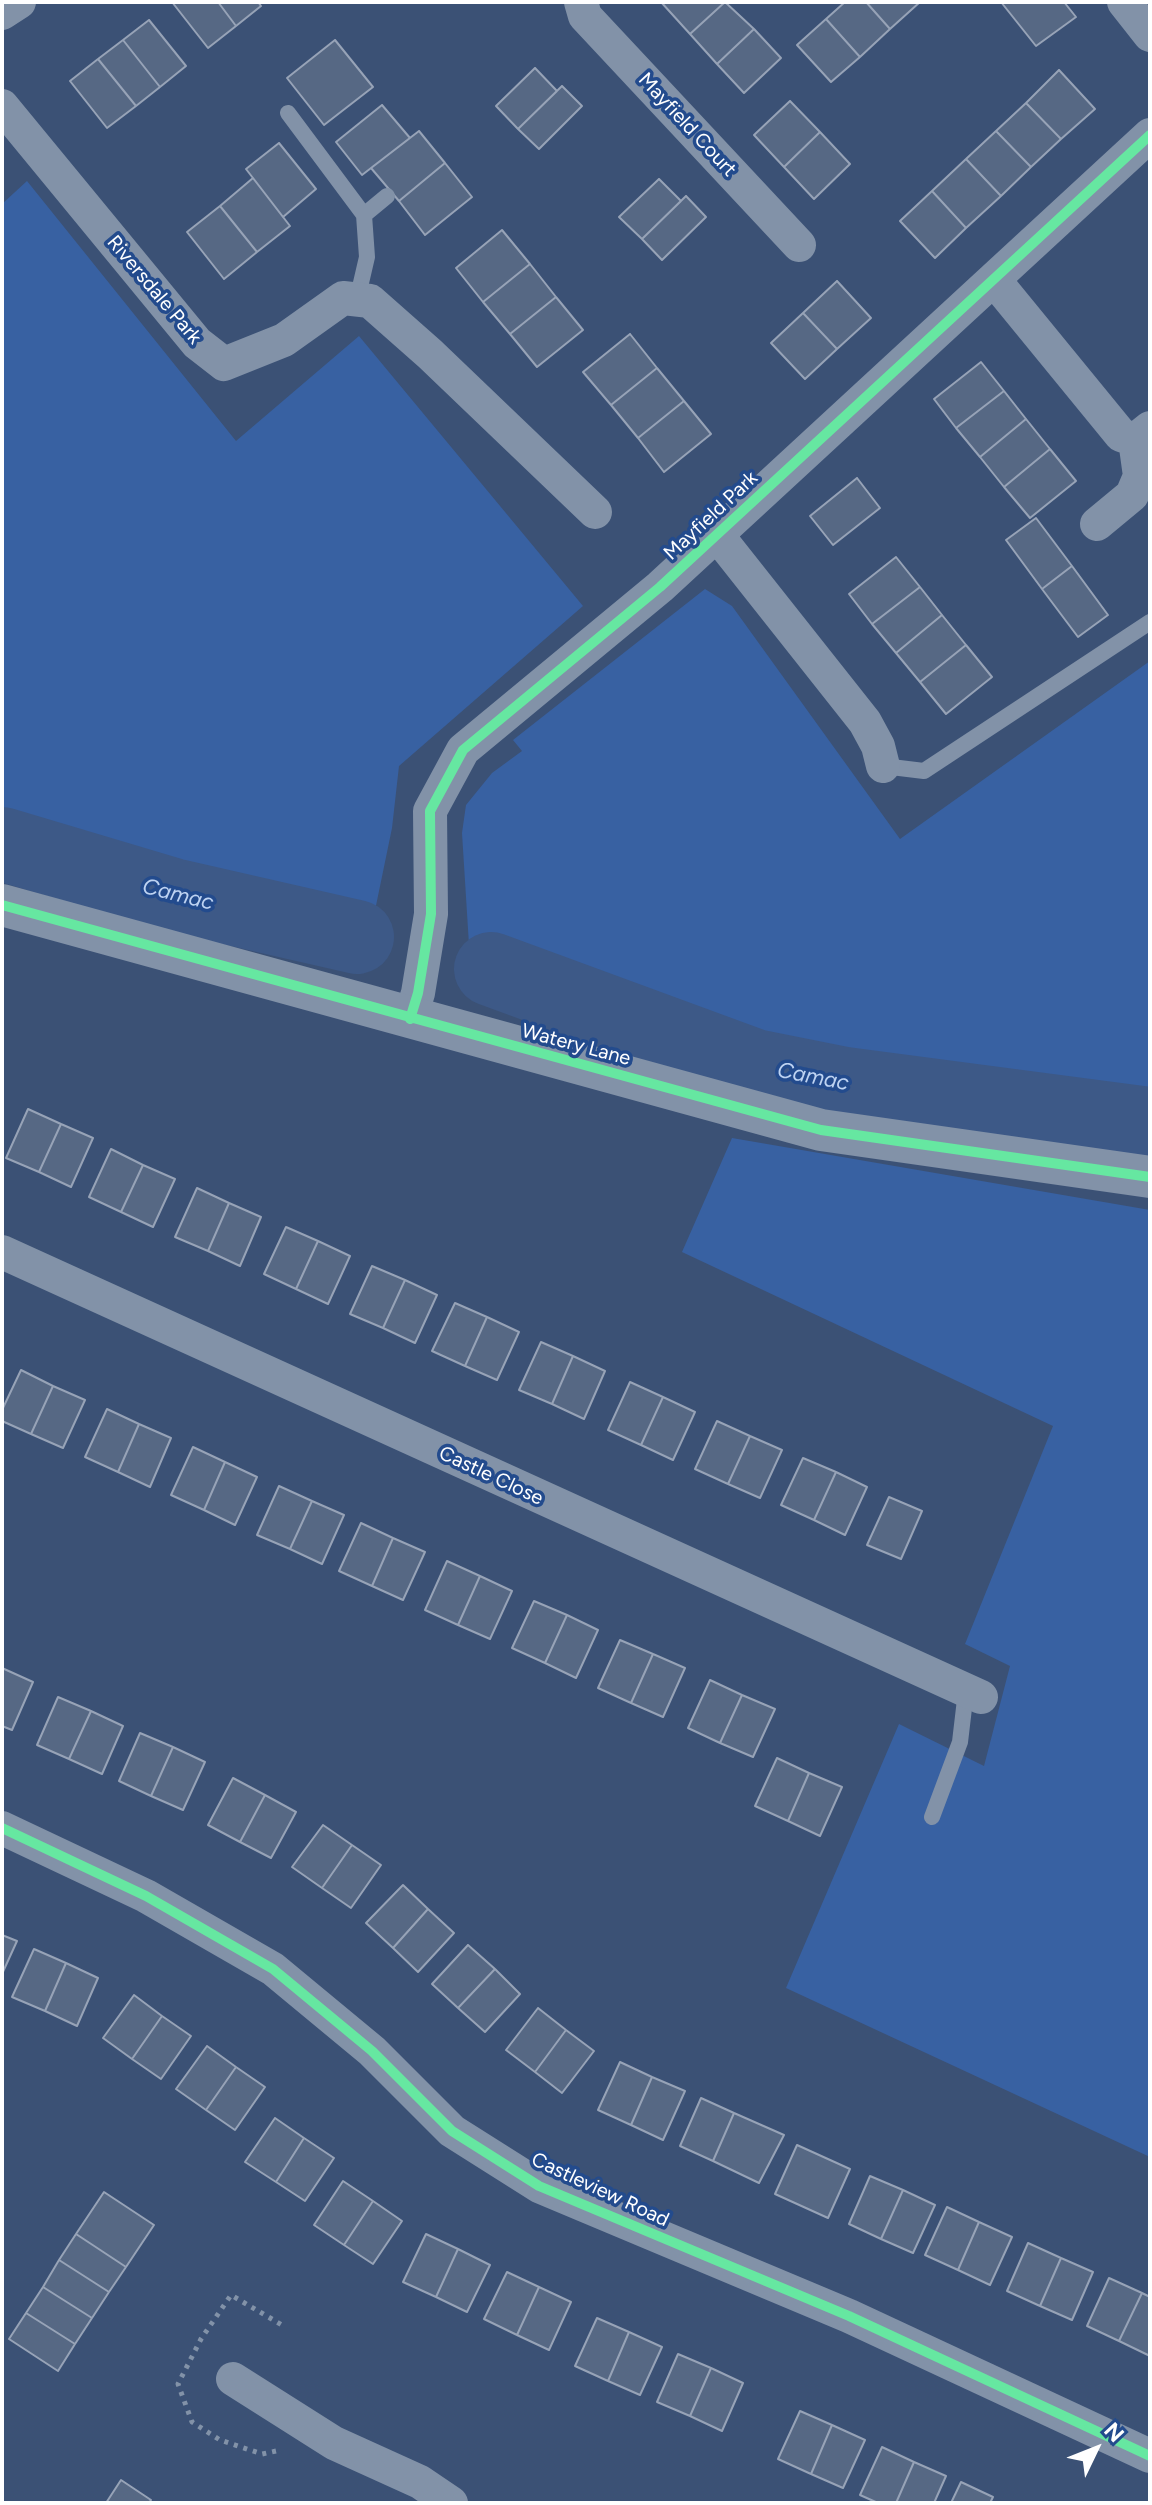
<!DOCTYPE html>
<style>
body{margin:0}
#map{position:relative;width:1152px;height:2505px;overflow:hidden;background:#3b5175;font-family:Figtree,sans-serif}
canvas{display:block}
.frame{position:absolute;inset:0;border:4px solid #fff;pointer-events:none}
.north{position:absolute;left:1056px;top:2409px;width:80px;height:80px;-webkit-text-stroke:6px #234b8d;paint-order:stroke;rotate:47deg;font-size:22px;font-weight:700;line-height:32px;text-align:center;color:#fff}
.north::after{content:'';display:block;margin:auto;width:28px;height:36px;background:#fff;clip-path:polygon(50% 0,100% 100%,50% 72%,0 100%)}
</style>
<div id="map">
<canvas width="1152" height="2505"></canvas>
<div class="frame"></div>
<div class="north">N</div>
</div>
<script>
const g = document.querySelector('canvas').getContext('2d');
g.lineJoin = 'round';
function fillPath(path, color) { g.fillStyle = color; g.fill(path, 'evenodd'); }
const toPath = rows => new Path2D(rows.map(r => 'M' + r).join(''));
function trace(path, color, width, dash) { g.strokeStyle = color; g.lineWidth = width; g.lineCap = dash ? 'butt' : 'round'; g.setLineDash(dash || []); g.stroke(path); }
function write(font, color, halo, rows, align = 'center') {
  g.font = font + ' Figtree,sans-serif'; g.lineWidth = 7; g.setLineDash([]); g.textBaseline = 'middle'; g.strokeStyle = halo; g.fillStyle = color; for (const [text, x, y, turn = 0] of rows) {
    g.save(); g.translate(x, y); g.rotate((+turn || 0) * Math.PI / 180); g.textAlign = isNaN(turn) ? turn : align; if (halo) g.strokeText(text, 0, 0); g.fillText(text, 0, 0); g.restore();
  }
}
fillPath(toPath([
 [27,181,236,441,359,336,583,606,399,766,392,828,372,925,277,900,174,885,96,858,2,832,2,204],
 [705,589,732,606,900,839,1150,661,1150,1112,751,1051,621,996,469,945,462,833,466,805,492,773,522,751,513,740],
 [732,1138,1150,1210,1150,2157,786,1988,899,1724,984,1766,1010,1666,965,1644,1053,1426,682,1252]
]), '#3861a2');
trace(toPath([
 [2,844,173,895,357,937],
 [491,969,755,1066,845,1084,1150,1124]
]), '#3d5987', 74);
const building = toPath([
 [172,2,218,2,236,26,208,48,172,2],
 [218,2,258,2,261,6,236,26,218,2],
 [661,2,725,2,690,34,661,2],
 [725,2,754,29,717,64,690,34,725,2],
 [845,2,866,2,890,29,860,57,826,19,845,2],
 [866,2,920,2,890,29,866,2],
 [1001,2,1064,2,1076,17,1036,46,1001,2],
 [826,19,860,57,831,82,797,45,826,19],
 [149,20,186,66,160,87,123,40,149,20],
 [754,29,781,58,744,93,717,64,754,29],
 [123,40,160,87,136,106,98,59,123,40],
 [335,40,373,87,324,125,287,78,335,40],
 [98,59,136,106,107,128,70,81,98,59],
 [535,68,557,91,518,129,496,106,535,68],
 [1059,70,1095,109,1061,139,1026,103,1059,70],
 [562,86,582,106,539,149,518,129,562,86],
 [790,101,820,132,784,167,754,135,790,101],
 [1026,103,1061,139,1031,167,996,131,1026,103],
 [382,105,410,138,362,175,336,142,382,105],
 [419,131,445,163,399,201,371,168,419,131],
 [996,131,1031,167,1001,196,966,159,996,131],
 [820,132,850,164,814,199,784,167,820,132],
 [279,143,316,189,283,217,246,169,279,143],
 [966,159,1001,196,966,228,932,191,966,159],
 [445,163,472,197,425,235,399,201,445,163],
 [253,178,290,226,257,252,220,206,253,178],
 [659,179,681,201,642,239,619,217,659,179],
 [932,191,966,228,935,258,900,221,932,191],
 [686,196,706,217,662,260,642,239,686,196],
 [220,206,257,252,224,279,187,232,220,206],
 [502,230,530,264,483,302,456,268,502,230],
 [530,264,556,297,510,334,483,302,530,264],
 [837,281,871,318,837,349,803,313,837,281],
 [556,297,583,330,537,367,510,334,556,297],
 [803,313,837,349,805,379,771,343,803,313],
 [630,334,657,368,611,405,583,372,630,334],
 [981,362,1004,391,956,428,934,399,981,362],
 [657,368,684,401,638,438,611,405,657,368],
 [1004,391,1026,419,980,457,956,428,1004,391],
 [684,401,711,434,664,472,638,438,684,401],
 [1026,419,1050,449,1004,487,980,457,1026,419],
 [1050,449,1076,481,1030,518,1004,487,1050,449],
 [857,478,880,508,833,545,810,516,857,478],
 [1036,518,1072,566,1042,589,1006,540,1036,518],
 [896,557,920,587,872,624,849,594,896,557],
 [1072,566,1108,615,1078,637,1042,589,1072,566],
 [920,587,942,615,896,653,872,624,920,587],
 [942,615,966,645,920,682,896,653,942,615],
 [966,645,992,677,946,714,920,682,966,645],
 [28,1109,61,1124,39,1172,6,1158,28,1109],
 [61,1124,93,1138,71,1187,39,1172,61,1124],
 [111,1149,143,1165,121,1212,89,1197,111,1149],
 [143,1165,175,1179,153,1227,121,1212,143,1165],
 [197,1188,229,1203,208,1251,175,1237,197,1188],
 [229,1203,261,1217,240,1266,208,1251,229,1203],
 [286,1227,318,1241,296,1289,264,1274,286,1227],
 [318,1241,350,1256,328,1304,296,1289,318,1241],
 [372,1266,405,1280,383,1328,350,1314,372,1266],
 [405,1280,437,1295,415,1343,383,1328,405,1280],
 [455,1303,487,1317,465,1366,432,1351,455,1303],
 [487,1317,519,1332,497,1380,465,1366,487,1317],
 [541,1342,573,1356,552,1404,519,1390,541,1342],
 [573,1356,605,1371,584,1419,552,1404,573,1356],
 [21,1370,53,1386,31,1434,2,1421,2,1410,21,1370],
 [630,1382,663,1397,641,1445,608,1430,630,1382],
 [53,1386,85,1400,63,1448,31,1434,53,1386],
 [663,1397,695,1412,673,1460,641,1445,663,1397],
 [107,1409,139,1424,118,1472,85,1457,107,1409],
 [717,1421,750,1436,728,1484,695,1469,717,1421],
 [139,1424,171,1438,150,1487,118,1472,139,1424],
 [750,1436,782,1450,760,1498,728,1484,750,1436],
 [193,1447,225,1462,204,1510,171,1495,193,1447],
 [803,1458,836,1472,814,1520,781,1505,803,1458],
 [225,1462,257,1477,235,1525,204,1510,225,1462],
 [836,1472,867,1487,845,1535,814,1520,836,1472],
 [279,1486,312,1501,290,1549,257,1535,279,1486],
 [889,1497,922,1511,901,1559,867,1545,889,1497],
 [312,1501,344,1515,322,1564,290,1549,312,1501],
 [361,1523,393,1538,372,1586,339,1571,361,1523],
 [393,1538,425,1552,403,1600,372,1586,393,1538],
 [447,1561,480,1576,458,1625,425,1610,447,1561],
 [480,1576,512,1591,490,1639,458,1625,480,1576],
 [534,1601,567,1615,545,1663,512,1648,534,1601],
 [567,1615,598,1630,576,1678,545,1663,567,1615],
 [620,1640,653,1654,631,1703,598,1688,620,1640],
 [653,1654,685,1668,663,1717,631,1703,653,1654],
 [2,1668,33,1682,12,1730,2,1726,2,1668],
 [710,1680,742,1695,720,1743,688,1728,710,1680],
 [742,1695,775,1709,753,1757,720,1743,742,1695],
 [58,1697,91,1711,69,1759,37,1745,58,1697],
 [91,1711,123,1726,102,1774,69,1759,91,1711],
 [140,1733,173,1747,151,1796,119,1781,140,1733],
 [173,1747,205,1762,183,1810,151,1796,173,1747],
 [777,1758,809,1773,788,1821,755,1806,777,1758],
 [809,1773,842,1787,820,1836,788,1821,809,1773],
 [233,1778,265,1795,240,1842,208,1825,233,1778],
 [265,1795,296,1812,271,1858,240,1842,265,1795],
 [323,1825,352,1845,322,1888,292,1867,323,1825],
 [352,1845,381,1865,351,1908,322,1888,352,1845],
 [403,1885,428,1909,393,1948,366,1923,403,1885],
 [428,1909,454,1933,418,1972,393,1948,428,1909],
 [2,1935,17,1941,2,1974,2,1935],
 [468,1945,495,1969,458,2008,432,1984,468,1945],
 [34,1949,66,1963,45,2011,12,1997,34,1949],
 [66,1963,98,1978,77,2026,45,2011,66,1963],
 [495,1969,520,1994,485,2032,458,2008,495,1969],
 [134,1995,162,2016,132,2059,103,2038,134,1995],
 [538,2008,566,2030,535,2072,506,2050,538,2008],
 [162,2016,191,2036,161,2079,132,2059,162,2016],
 [566,2030,594,2051,562,2093,535,2072,566,2030],
 [207,2046,236,2067,206,2110,176,2089,207,2046],
 [620,2062,652,2077,631,2125,598,2110,620,2062],
 [236,2067,265,2087,235,2130,206,2110,236,2067],
 [652,2077,685,2091,663,2140,631,2125,652,2077],
 [701,2098,734,2113,713,2161,680,2146,701,2098],
 [734,2113,784,2135,759,2183,713,2161,734,2113],
 [275,2118,304,2138,276,2182,245,2162,275,2118],
 [304,2138,334,2158,305,2201,276,2182,304,2138],
 [797,2145,850,2169,828,2218,775,2194,797,2145],
 [870,2176,903,2190,881,2239,849,2224,870,2176],
 [343,2181,373,2201,344,2245,314,2225,343,2181],
 [903,2190,935,2205,913,2253,881,2239,903,2190],
 [104,2192,154,2225,126,2267,76,2234,104,2192],
 [373,2201,402,2221,373,2264,344,2245,373,2201],
 [947,2207,979,2222,958,2270,925,2255,947,2207],
 [979,2222,1012,2237,990,2285,958,2270,979,2222],
 [76,2234,126,2267,109,2292,59,2260,76,2234],
 [426,2234,458,2249,436,2297,403,2282,426,2234],
 [1028,2243,1061,2258,1040,2306,1007,2291,1028,2243],
 [458,2249,490,2265,467,2312,436,2297,458,2249],
 [1061,2258,1093,2272,1072,2320,1040,2306,1061,2258],
 [59,2260,109,2292,92,2318,43,2287,59,2260],
 [507,2272,539,2287,517,2335,484,2319,507,2272],
 [1109,2278,1142,2293,1119,2341,1087,2326,1109,2278],
 [43,2287,92,2318,75,2344,26,2313,43,2287],
 [539,2287,571,2302,549,2350,517,2335,539,2287],
 [1142,2293,1150,2297,1150,2356,1119,2341,1142,2293],
 [26,2313,75,2344,58,2371,9,2339,26,2313],
 [597,2318,629,2332,608,2381,575,2366,597,2318],
 [629,2332,662,2347,640,2395,608,2381,629,2332],
 [678,2354,711,2368,690,2416,657,2402,678,2354],
 [711,2368,743,2383,722,2431,690,2416,711,2368],
 [800,2411,832,2425,811,2474,778,2459,800,2411],
 [832,2425,865,2440,843,2488,811,2474,832,2425],
 [882,2447,914,2462,896,2503,878,2503,860,2495,882,2447],
 [914,2462,946,2476,934,2503,896,2503,914,2462],
 [121,2480,151,2500,149,2503,106,2503,121,2480],
 [961,2482,993,2497,990,2503,951,2503,961,2482]
]);
fillPath(building, '#566884');
trace(building, '#97a3b7', 2);
trace(toPath([
 [276,2451,262,2454,220,2440,192,2422,178,2384,201,2339,231,2295,282,2325]
]), '#8292a8', 5, [4, 6]);
trace(toPath([
 [288,113,364,215],
 [357,300,367,257,364,215,387,196],
 [883,766,924,771,1150,622],
 [932,1817,960,1742,966,1691]
]), '#8292a8', 16);
trace(toPath([
 [581,2,585,16,799,245],
 [1124,2,1150,35],
 [2,13,19,2],
 [2,106,197,343,224,364,284,340,343,298,370,301,430,354,595,512],
 [995,281,1121,435,1135,440,1150,428],
 [1097,524,1132,495,1140,476,1135,440],
 [717,535,865,722,878,746,883,766],
 [410,1019,418,993,431,914,430,811,463,750,660,587,1150,135],
 [2,1252,981,1697],
 [2,1828,146,1896,273,1969,372,2051,452,2131,539,2186,849,2316,1150,2456],
 [233,2379,334,2443,420,2482,451,2503]
]), '#8292a8', 34);
trace(toPath([
 [2,905,821,1130,1150,1177]
]), '#8292a8', 42);
trace(toPath([
 [2,905,821,1130,1150,1177],
 [410,1019,418,993,431,914,430,811,463,750,660,587,1150,135],
 [2,1828,146,1896,273,1969,372,2051,452,2131,539,2186,849,2316,1150,2456]
]), '#66e7a1', 10);
write('20px', '#fff', '#234b8d', [
 ["Mayfield Court",687,125,47],
 ["Riversdale Park",154,290,50],
 ["Mayfield Park",711,516,-43],
 ["Watery Lane",576,1045,15],
 ["Castle Close",491,1476,25],
 ["Castleview Road",600,2190,25]
]);
write('italic 22px', '#bed3f2', '#234b8d', [
 ["Camac",178,895,14],
 ["Camac",813,1077,11]
]);
</script>
